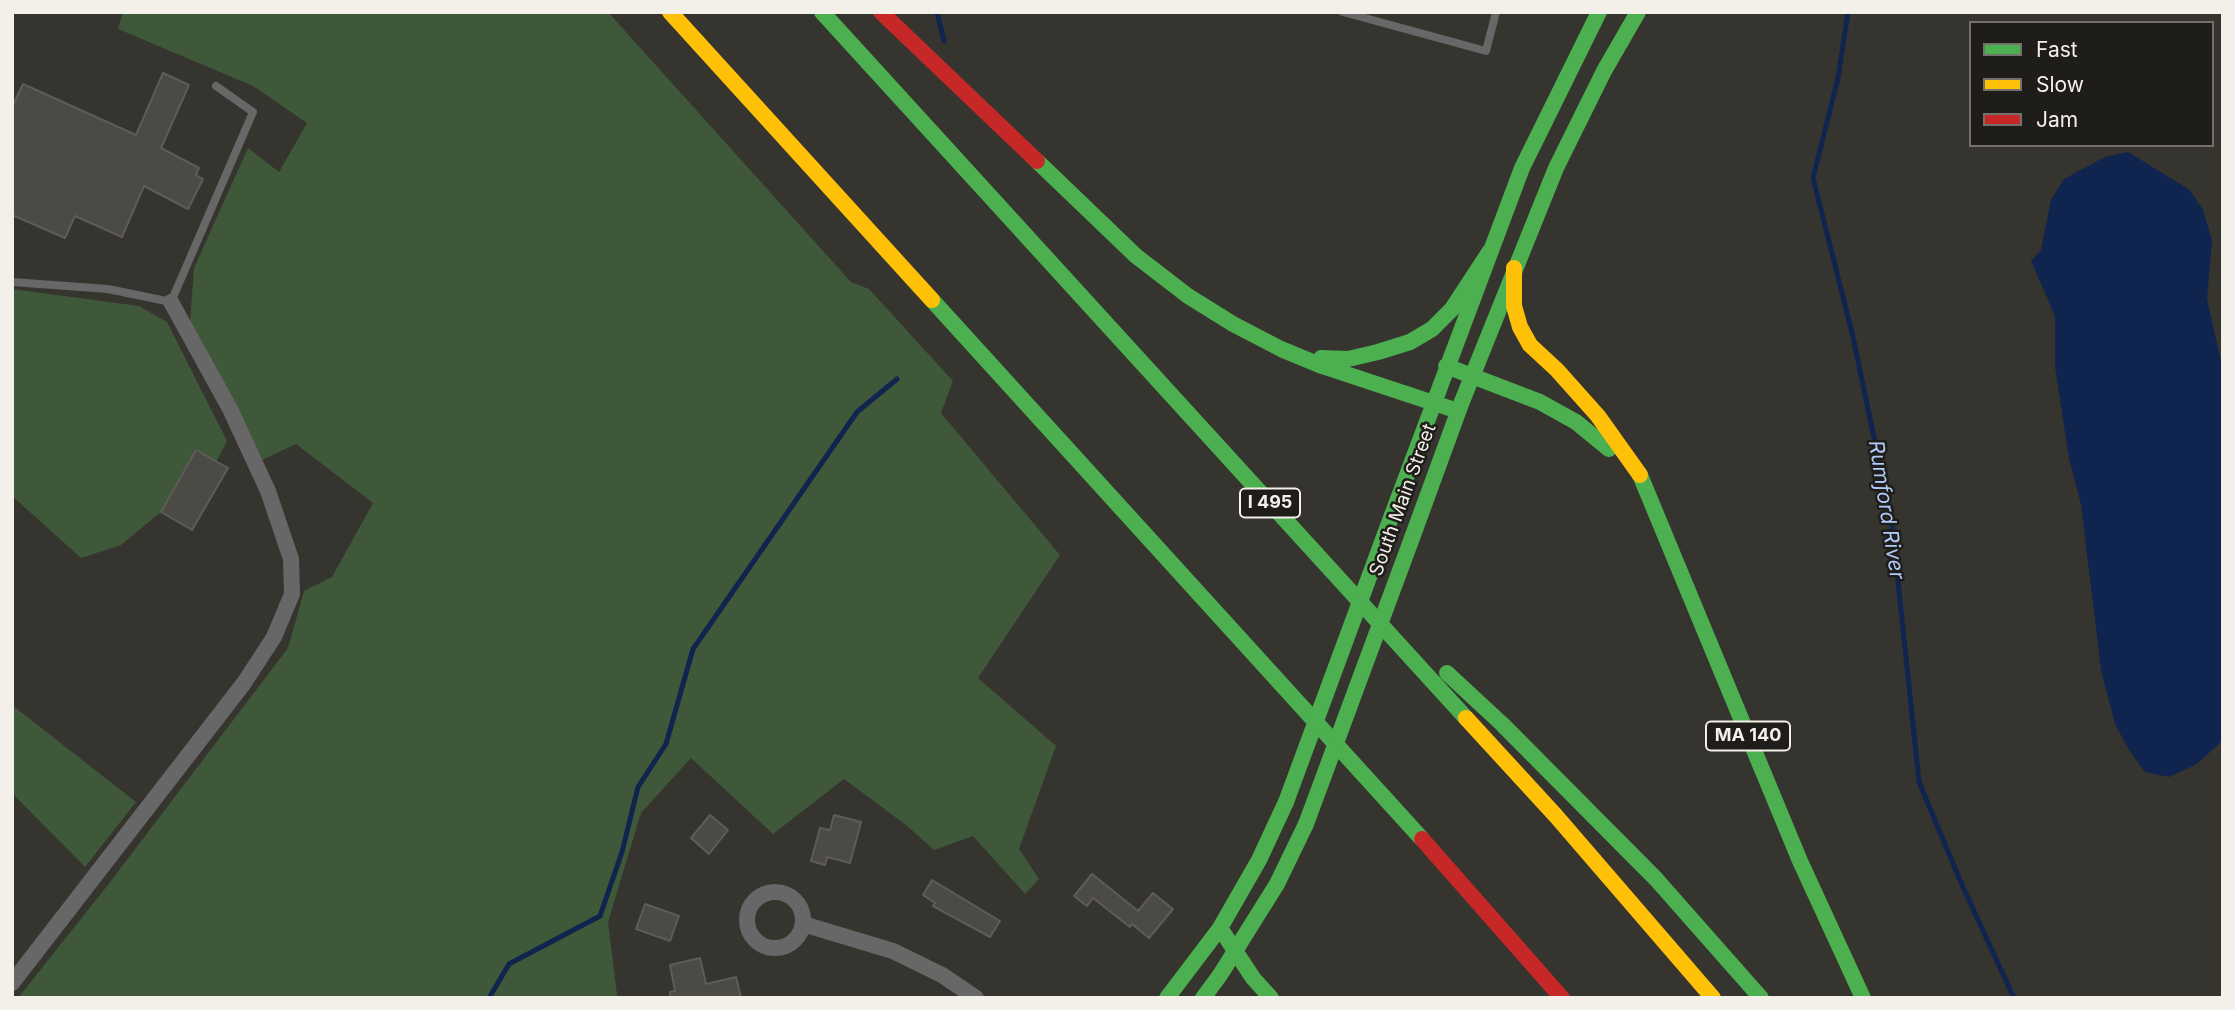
<!DOCTYPE html>
<style>
body{margin:0}
#map{position:relative;width:2235px;height:1010px;overflow:hidden;background:#36342e;font-family:Inter,sans-serif}
canvas{display:block}
.frame{position:absolute;inset:0;border:14px solid #f3f0ea;pointer-events:none}
.legend{position:absolute;left:1969px;top:21px;width:245px;height:126px;box-sizing:border-box;background:#1f1d19;border:2px solid #74716d;margin:0;padding:9px 12px;list-style:none;font-size:21px;color:#f3f0ea}
.legend li{display:flex;align-items:center;gap:14px;height:35px}
.legend b{width:35px;border:2px solid #74716d}
</style>
<div id="map">
<canvas width="2235" height="1010"></canvas>
<div class="frame"></div>
<ul class="legend">
<li><b style="height:9px;background:#4caf50"></b>Fast</li>
<li><b style="height:9px;background:#ffc107"></b>Slow</li>
<li><b style="height:9px;background:#c62828"></b>Jam</li>
</ul>
</div>
<script>
const g = document.querySelector('canvas').getContext('2d');
g.lineJoin = 'round';
function fillPath(path, color) { g.fillStyle = color; g.fill(path, 'evenodd'); }
const toPath = rows => new Path2D(rows.map(r => 'M' + r).join(''));
function trace(path, color, width, dash) { g.strokeStyle = color; g.lineWidth = width; g.lineCap = dash ? 'butt' : 'round'; g.setLineDash(dash || []); g.stroke(path); }
function write(font, color, halo, rows, align = 'center') {
  g.font = font + ' Inter,sans-serif'; g.lineWidth = 5; g.setLineDash([]); g.textBaseline = 'middle'; g.strokeStyle = halo; g.fillStyle = color; for (const [text, x, y, turn = 0] of rows) {
    g.save(); g.translate(x, y); g.rotate((+turn || 0) * Math.PI / 180); g.textAlign = isNaN(turn) ? turn : align; if (halo) g.strokeText(text, 0, 0); g.fillText(text, 0, 0); g.restore();
  }
}
fillPath(toPath([
 [123,12,608,12,851,282,869,289,953,381,941,413,1060,555,978,678,1056,746,1019,849,1039,879,1025,894,973,836,934,850,906,825,844,779,773,834,691,758,641,813,608,922,617,995,621,998,18,998,107,886,288,648,304,591,332,577,373,503,296,444,262,460,190,322,194,268,248,148,279,172,307,123,253,86,118,29],
 [12,289,139,306,167,322,227,441,216,462,196,450,161,512,121,545,81,558,12,496],
 [12,705,136,802,85,867,12,793]
]), '#3f5839');
fillPath(toPath([
 [2128,152,2190,190,2203,210,2212,241,2207,299,2223,370,2223,740,2197,764,2169,777,2145,772,2129,750,2115,724,2101,670,2081,504,2069,459,2055,367,2055,316,2031,261,2041,250,2051,200,2064,179,2105,157]
]), '#0f244f');
trace(toPath([
 [937,12,944,41],
 [1848,12,1838,78,1813,178,1853,337,1892,524,1919,782,1962,885,2014,998],
 [489,998,509,964,600,916,622,852,638,787,666,744,693,649,857,412,897,379]
]), '#0f244f', 5);
const building = toPath([
 [163,73,189,85,161,148,199,168,196,175,203,179,188,209,144,186,122,237,75,216,65,238,12,215,12,107,23,84,136,135,163,73],
 [196,450,228,468,192,530,161,512,196,450],
 [710,815,728,830,709,854,691,838,710,815],
 [834,815,861,822,850,863,827,857,825,865,811,861,820,828,830,830,834,815],
 [1092,874,1138,911,1153,893,1173,909,1149,938,1132,924,1130,927,1093,898,1087,906,1074,896,1092,874],
 [932,880,1000,921,990,937,933,906,935,903,923,895,932,880],
 [645,904,679,916,670,941,636,929,645,904],
 [700,958,706,984,736,977,741,998,670,998,670,992,675,991,670,965,700,958]
]);
fillPath(building, '#4b4a45');
trace(building, '#5e5c57', 2);
trace(toPath([
 [1343,12,1486,51,1496,12],
 [12,282,108,289,171,302,253,112,216,86]
]), '#686767', 8);
trace(toPath([
 '747 920a28 28 0 1 1 56 0a28 28 0 1 1-56 0Z',
 [803,924,893,951,942,975,976,998],
 [12,983,244,683,274,637,292,594,291,559,268,491,230,409,171,302]
]), '#686767', 16);
trace(toPath([
 [822,12,1466,718],
 [1037,161,1136,256,1188,296,1233,324,1281,349,1322,366,1458,411],
 [932,300,1422,839],
 [1321,358,1348,359,1378,352,1410,342,1432,329,1452,309,1490,251],
 [1446,366,1540,402,1576,422,1609,449],
 [1640,475,1800,861,1863,998],
 [1392,515,1522,168,1599,12],
 [1412,538,1461,404,1556,168,1604,71,1638,12],
 [1447,673,1502,724,1656,879,1761,998],
 [1220,928,1253,978,1271,998],
 [1167,998,1220,928,1259,860,1286,802],
 [1203,998,1220,975,1277,884,1306,824]
]), '#4caf50', 16);
trace(toPath([
 [670,12,932,300],
 [1514,268,1514,306,1520,327,1530,345,1557,370,1598,416,1640,475],
 [1466,718,1556,816,1713,998]
]), '#ffc107', 16);
trace(toPath([
 [881,12,1037,161],
 [1422,839,1562,998]
]), '#c62828', 16);
trace(toPath([
 [1286,802,1392,515],
 [1306,824,1412,538]
]), '#4caf50', 16);
for (const [x, y, w] of [
 [1270,503,60],
 [1748,736,84]
]) { const box = new Path2D(); box.roundRect(x - w / 2, y - 14.5, w, 29, 5); g.fillStyle = '#1f1d19'; g.fill(box); trace(box, '#f3f0ea', 2); }
write('bold 18px', '#f3f0ea', null, [
 ["I 495",1270,503],
 ["MA 140",1748,736]
]);
write('19px', '#f3f0ea', '#1f1d19', [
 ["South Main Street",1403,500,-70]
]);
write('italic 21px', '#afc9f9', '#1f1d19', [
 ["Rumford River",1886,510,81]
]);
</script>
